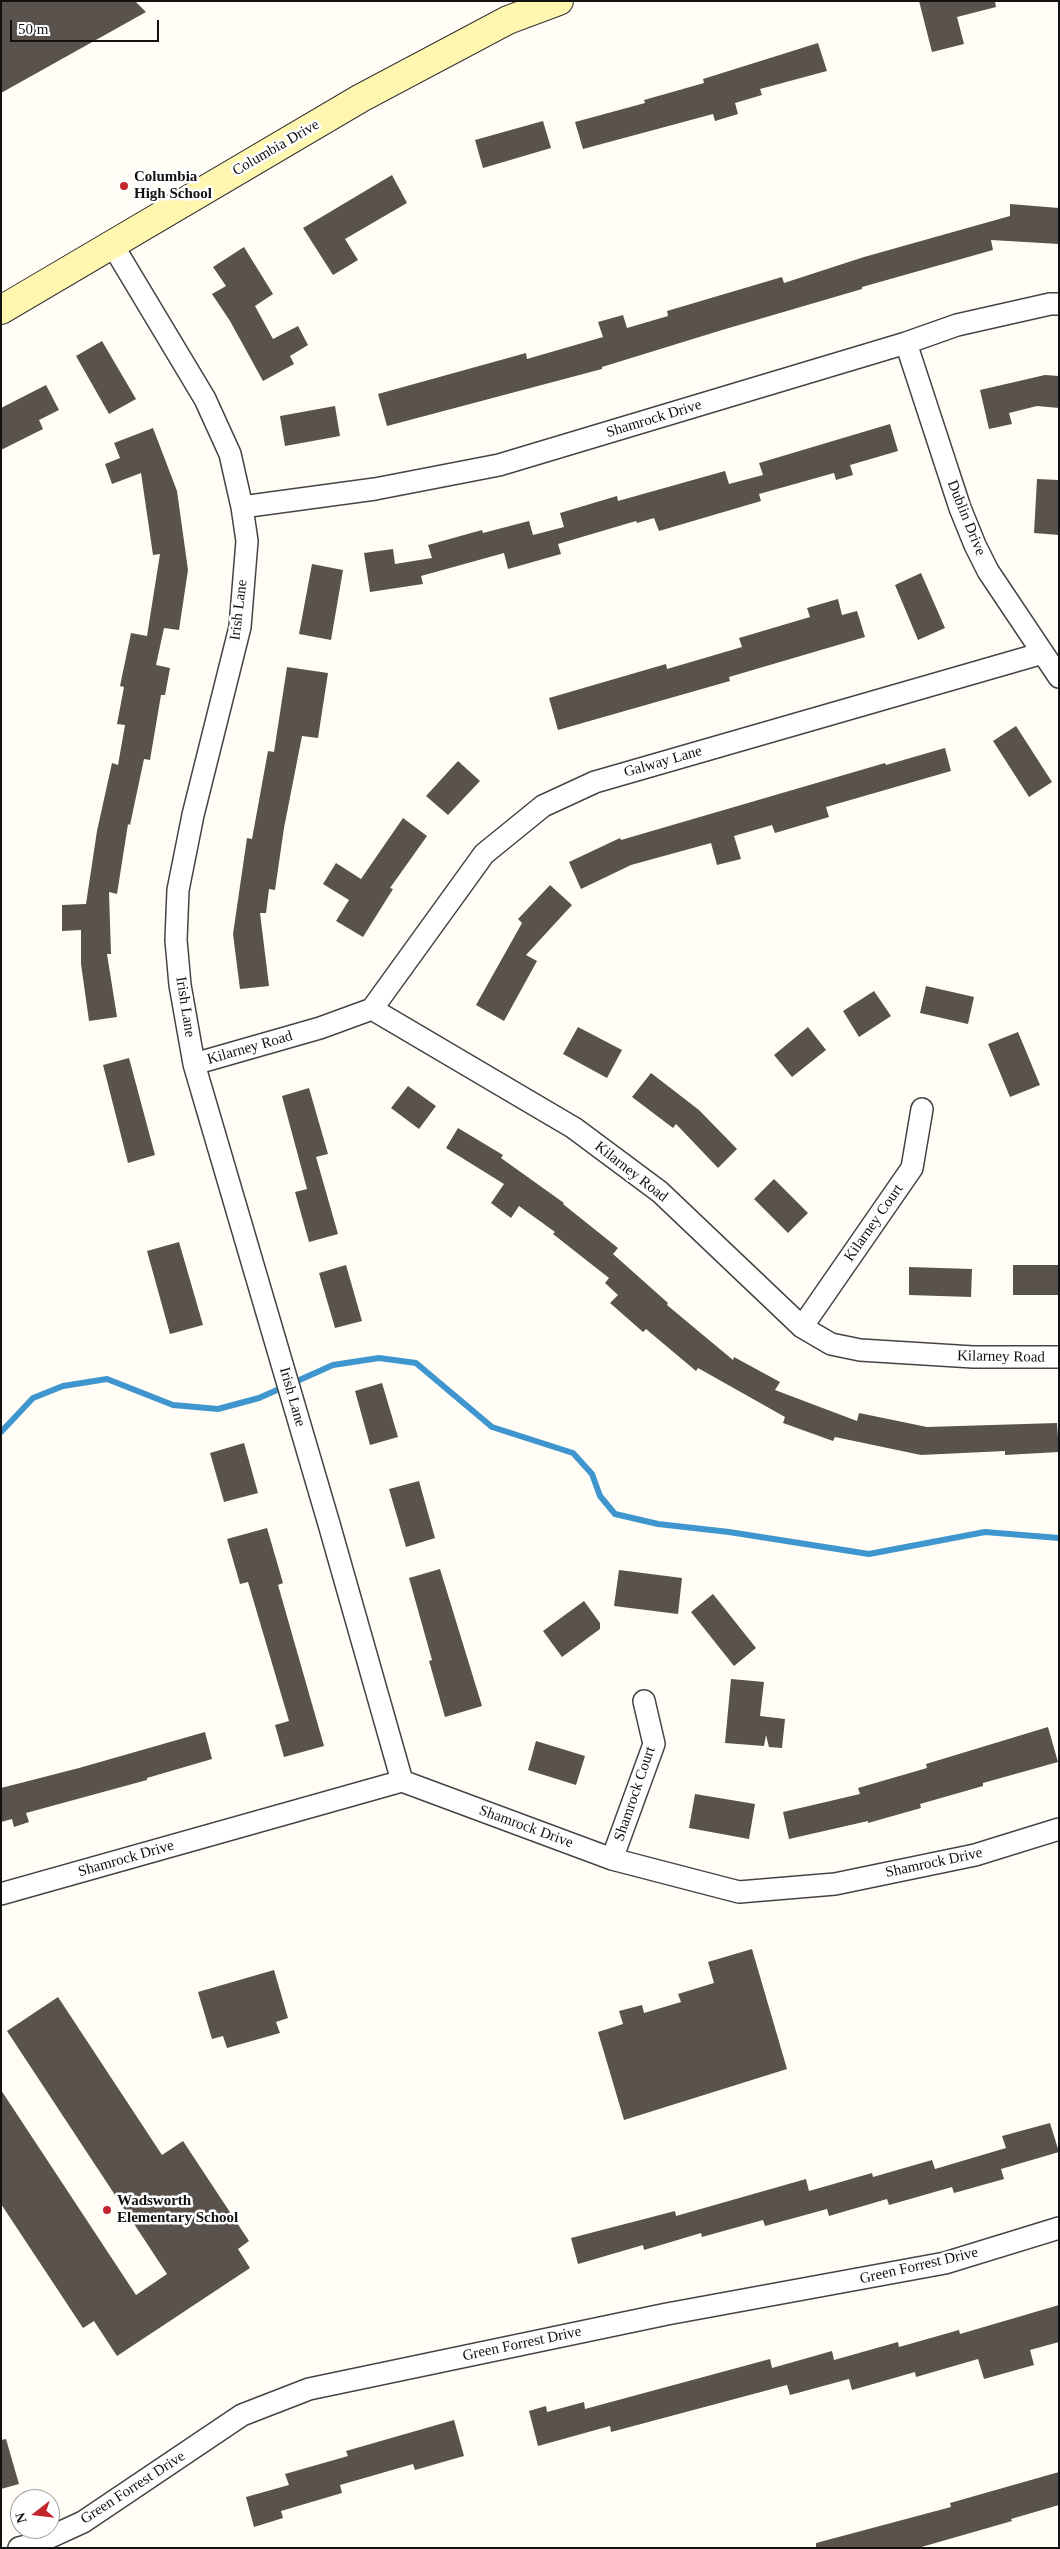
<!DOCTYPE html>
<style>
body{margin:0}
#map{position:relative;width:1060px;height:2549px;overflow:hidden;background:#fffdf5;font-family:"Times New Roman",serif}
canvas{display:block}
.frame{position:absolute;inset:0;border:2px solid #111;pointer-events:none}
.north{position:absolute;left:10px;top:2489px;width:50px;height:50px;box-sizing:border-box;background:#fff;border:1px solid #a0a0a0;border-radius:50%;rotate:254deg;font-size:14px;font-weight:700;line-height:20px;text-align:center;color:#111}
.north::after{content:'';display:block;margin:auto;width:18px;height:22px;background:#c4262e;clip-path:polygon(50% 0,100% 100%,50% 72%,0 100%)}
.scale{position:absolute;left:10px;top:20px;width:149px;height:22px;box-sizing:border-box;border:2px solid #111;border-top:0;padding-left:6px;font-size:15px;line-height:18px;white-space:nowrap;color:#111;-webkit-text-stroke:4px #fff;paint-order:stroke}
</style>
<div id="map">
<canvas width="1060" height="2549"></canvas>
<div class="frame"></div>
<div class="north">N</div>
<div class="scale">50 m</div>
</div>
<script>
const g = document.querySelector('canvas').getContext('2d');
g.lineJoin = 'round';
const toPath = rows => new Path2D(rows.map(r => 'M' + r).join(''));
function trace(path, color, width, dash) { g.strokeStyle = color; g.lineWidth = width; g.lineCap = dash ? 'butt' : 'round'; g.setLineDash(dash || []); g.stroke(path); }
function fillPath(path, color) { g.fillStyle = color; g.fill(path, 'evenodd'); }
function write(font, color, halo, rows, align = 'center') {
  g.font = font + ' "Times New Roman",serif'; g.lineWidth = 5; g.setLineDash([]); g.textBaseline = 'middle'; g.strokeStyle = halo; g.fillStyle = color; for (const [text, x, y, turn = 0] of rows) {
    g.save(); g.translate(x, y); g.rotate((+turn || 0) * Math.PI / 180); g.textAlign = isNaN(turn) ? turn : align; if (halo) g.strokeText(text, 0, 0); g.fillText(text, 0, 0); g.restore();
  }
}
trace(toPath([
 [1,1432,33,1398,63,1386,107,1379,173,1405,218,1409,259,1398,333,1365,379,1358,416,1363,492,1427,573,1453,592,1474,600,1496,615,1514,658,1524,729,1532,869,1554,985,1532,1059,1538]
]), '#3f96cf', 6);
fillPath(toPath([
 [1,1,135,1,146,12,1,93],
 [919,1,995,1,996,7,957,17,964,44,932,52],
 [818,43,827,71,760,89,762,95,735,103,738,114,715,121,713,114,583,149,575,122,645,103,644,100,704,83,703,79],
 [543,121,551,148,483,168,475,140],
 [392,175,407,203,345,239,358,260,333,275,303,228],
 [1010,204,1059,208,1059,244,991,240,993,250,862,287,862,289,722,330,602,367,602,369,387,426,378,394,526,353,527,359,603,337,598,322,623,315,627,328,668,316,667,311,782,277,784,283,864,257,1010,216],
 [244,247,273,294,255,306,273,339,298,326,308,345,290,356,294,364,263,381,230,321,212,294,226,286,213,267],
 [102,341,136,399,109,414,76,356],
 [1045,375,1059,376,1059,408,1037,406,1009,413,1012,424,989,429,980,390],
 [46,385,59,410,39,420,43,429,1,450,1,408],
 [335,406,340,436,285,446,280,416],
 [890,424,898,451,850,465,853,475,836,480,834,473,759,494,761,501,659,531,654,518,637,523,636,521,558,544,561,554,508,569,504,553,421,576,423,584,370,592,364,553,393,549,395,564,432,558,428,545,482,530,483,533,529,521,533,535,564,527,560,513,617,496,618,501,725,471,729,484,763,475,759,463],
 [153,428,177,491,188,570,179,630,164,628,156,665,170,668,165,695,161,695,150,760,144,759,130,825,128,824,117,894,109,892,111,954,107,954,117,1017,89,1021,81,964,81,930,62,931,62,905,86,904,97,831,112,763,118,765,125,725,117,724,124,687,120,686,131,633,147,636,160,554,153,555,141,473,112,484,105,464,120,458,114,443],
 [1037,479,1059,480,1059,535,1034,533],
 [312,564,343,570,331,640,299,634],
 [921,573,945,628,918,640,895,585],
 [838,599,842,615,857,611,865,637,729,677,730,681,558,730,549,698,666,664,667,669,742,647,739,638,810,617,807,608],
 [287,667,328,673,318,738,302,736,284,828,275,890,269,889,266,913,260,913,269,986,240,989,233,934,247,838,252,839,268,751,274,752],
 [1016,726,1052,782,1029,797,993,741],
 [945,748,951,771,826,807,829,817,775,833,772,825,734,836,741,859,717,865,711,843,631,865,581,889,569,862,620,838,621,840,885,763,886,765],
 [458,761,480,781,448,815,426,796],
 [403,818,427,836,390,888,393,889,363,937,336,921,349,900,323,884,336,863,361,879],
 [550,885,572,905,526,955,537,961,504,1021,476,1005,522,923,518,919],
 [926,986,974,997,968,1024,920,1013],
 [874,991,891,1016,859,1037,843,1011],
 [578,1027,622,1050,607,1078,563,1054],
 [808,1027,826,1050,792,1077,774,1055],
 [1018,1032,1040,1085,1010,1097,988,1044],
 [129,1058,155,1155,128,1163,103,1065],
 [651,1073,699,1110,737,1149,718,1168,676,1124,673,1128,632,1097],
 [408,1086,436,1106,419,1129,391,1108],
 [309,1088,328,1154,316,1157,338,1234,309,1242,295,1192,307,1189,282,1096],
 [458,1128,503,1155,501,1158,564,1203,563,1204,618,1248,613,1254,668,1303,667,1305,733,1360,734,1357,780,1382,775,1390,857,1421,859,1413,927,1427,1057,1423,1059,1452,1005,1455,1005,1451,921,1455,835,1437,833,1441,783,1423,785,1417,698,1368,696,1371,646,1329,643,1332,610,1303,618,1295,605,1283,609,1278,553,1234,555,1232,519,1206,511,1218,491,1203,504,1184,446,1148],
 [774,1179,808,1213,788,1233,754,1199],
 [179,1242,203,1325,170,1334,147,1251],
 [346,1265,362,1321,335,1328,319,1273],
 [1013,1265,1059,1265,1059,1295,1013,1295],
 [909,1267,972,1269,971,1297,909,1295],
 [382,1383,398,1437,370,1445,355,1391],
 [244,1443,258,1493,224,1502,210,1453],
 [419,1481,435,1538,406,1547,389,1489],
 [267,1528,283,1583,278,1585,324,1746,284,1757,275,1725,289,1721,248,1582,240,1584,227,1539],
 [440,1569,482,1706,445,1717,429,1661,432,1660,409,1578],
 [619,1570,682,1578,678,1614,614,1606],
 [713,1594,756,1648,734,1666,691,1612],
 [584,1601,600,1623,600,1629,562,1657,543,1631],
 [731,1679,764,1682,760,1716,785,1719,782,1748,769,1747,766,1735,764,1746,725,1743],
 [1048,1727,1058,1762,983,1783,983,1786,920,1804,921,1808,868,1823,868,1821,789,1839,783,1812,860,1794,858,1788,927,1768,926,1764],
 [205,1732,212,1759,147,1778,147,1780,26,1813,29,1822,14,1827,12,1819,1,1822,1,1788,79,1768],
 [536,1741,585,1756,576,1785,528,1770],
 [695,1794,755,1804,749,1839,689,1828],
 [752,1949,787,2069,624,2120,598,2032,623,2024,619,2011,642,2005,644,2013,681,2002,678,1994,714,1983,708,1962],
 [274,1970,288,2018,276,2022,280,2033,227,2048,223,2036,212,2039,198,1992],
 [58,1997,162,2155,183,2141,249,2241,238,2249,250,2268,117,2356,94,2321,83,2328,1,2204,1,2090,136,2295,167,2274,7,2031],
 [1050,2123,1059,2152,1001,2169,1004,2179,954,2193,952,2187,889,2205,887,2199,829,2216,827,2209,765,2226,763,2220,702,2237,701,2233,644,2250,643,2245,578,2264,571,2238,675,2211,676,2216,806,2179,809,2191,872,2173,873,2177,932,2160,935,2169,1006,2148,1002,2136],
 [1059,2305,1059,2342,1030,2350,1034,2365,984,2379,978,2359,916,2377,915,2372,852,2390,849,2379,790,2395,787,2385,611,2432,610,2426,538,2446,529,2411,546,2406,547,2412,584,2402,585,2409,770,2359,772,2368,832,2351,834,2360,898,2342,899,2347,959,2330,960,2334],
 [454,2420,464,2456,415,2470,413,2464,340,2485,342,2493,281,2511,283,2518,254,2527,246,2497,289,2485,285,2474,348,2456,346,2451],
 [6,2439,19,2484,1,2489,1,2440],
 [1059,2472,1059,2505,1011,2519,1012,2521,918,2548,816,2548,816,2543,951,2507,950,2503]
]), '#5a524d');
const street = toPath([
 [112,244,205,399,230,454,242,507,247,541,240,627,193,815,178,890,176,940,180,985,194,1064,329,1524,402,1781],
 [906,343,960,508,975,545,988,571,1059,677],
 [242,507,375,489,499,465,906,343,957,325,1050,304,1059,304],
 [372,1009,484,854,543,806,595,782,1043,653],
 [194,1064,320,1028,372,1009,574,1128,660,1192,802,1327,831,1344,860,1350,973,1357,1059,1357],
 [802,1327,912,1168,922,1109],
 [612,1859,654,1744,644,1701],
 [1,1894,402,1781,612,1859,739,1892,835,1884,975,1855,1059,1829],
 [19,2548,35,2544,83,2522,242,2415,309,2389,667,2314,945,2263,1059,2228]
]);
const secondary = toPath([
 [1,310,361,98,508,20,559,1]
]);
trace(street, '#444', 24);
trace(secondary, '#333', 30);
trace(street, '#fff', 21);
trace(secondary, '#fff6b0', 28);
for (const [x, y, r, color] of [
 [124,186,5,"#c4262e"],
 [107,2210,5,"#c4262e"]
]) { const dot = new Path2D(); dot.arc(x, y, r, 0, 2 * Math.PI); g.fillStyle = color; g.fill(dot); trace(dot, '#fff', 2); }
write('15px', '#111', '#fff', [
 ["Columbia Drive",276,148,-30],
 ["Shamrock Drive",654,419,-17],
 ["Dublin Drive",966,518,68],
 ["Irish Lane",239,610,-83],
 ["Galway Lane",663,762,-16],
 ["Irish Lane",185,1007,81],
 ["Kilarney Road",250,1048,-16],
 ["Kilarney Road",631,1172,38],
 ["Kilarney Court",874,1223,-55],
 ["Kilarney Road",1001,1357,1],
 ["Irish Lane",292,1397,74],
 ["Shamrock Court",635,1794,-71],
 ["Shamrock Drive",526,1827,20],
 ["Shamrock Drive",126,1859,-16],
 ["Shamrock Drive",934,1863,-12],
 ["Green Forrest Drive",919,2266,-13],
 ["Green Forrest Drive",522,2344,-12],
 ["Green Forrest Drive",133,2488,-33]
]);
write('bold 15px', '#111', '#fff', [
 ["Columbia",134,177],
 ["High School",134,194],
 ["Wadsworth",117,2201],
 ["Elementary School",117,2218]
], 'left');
</script>
